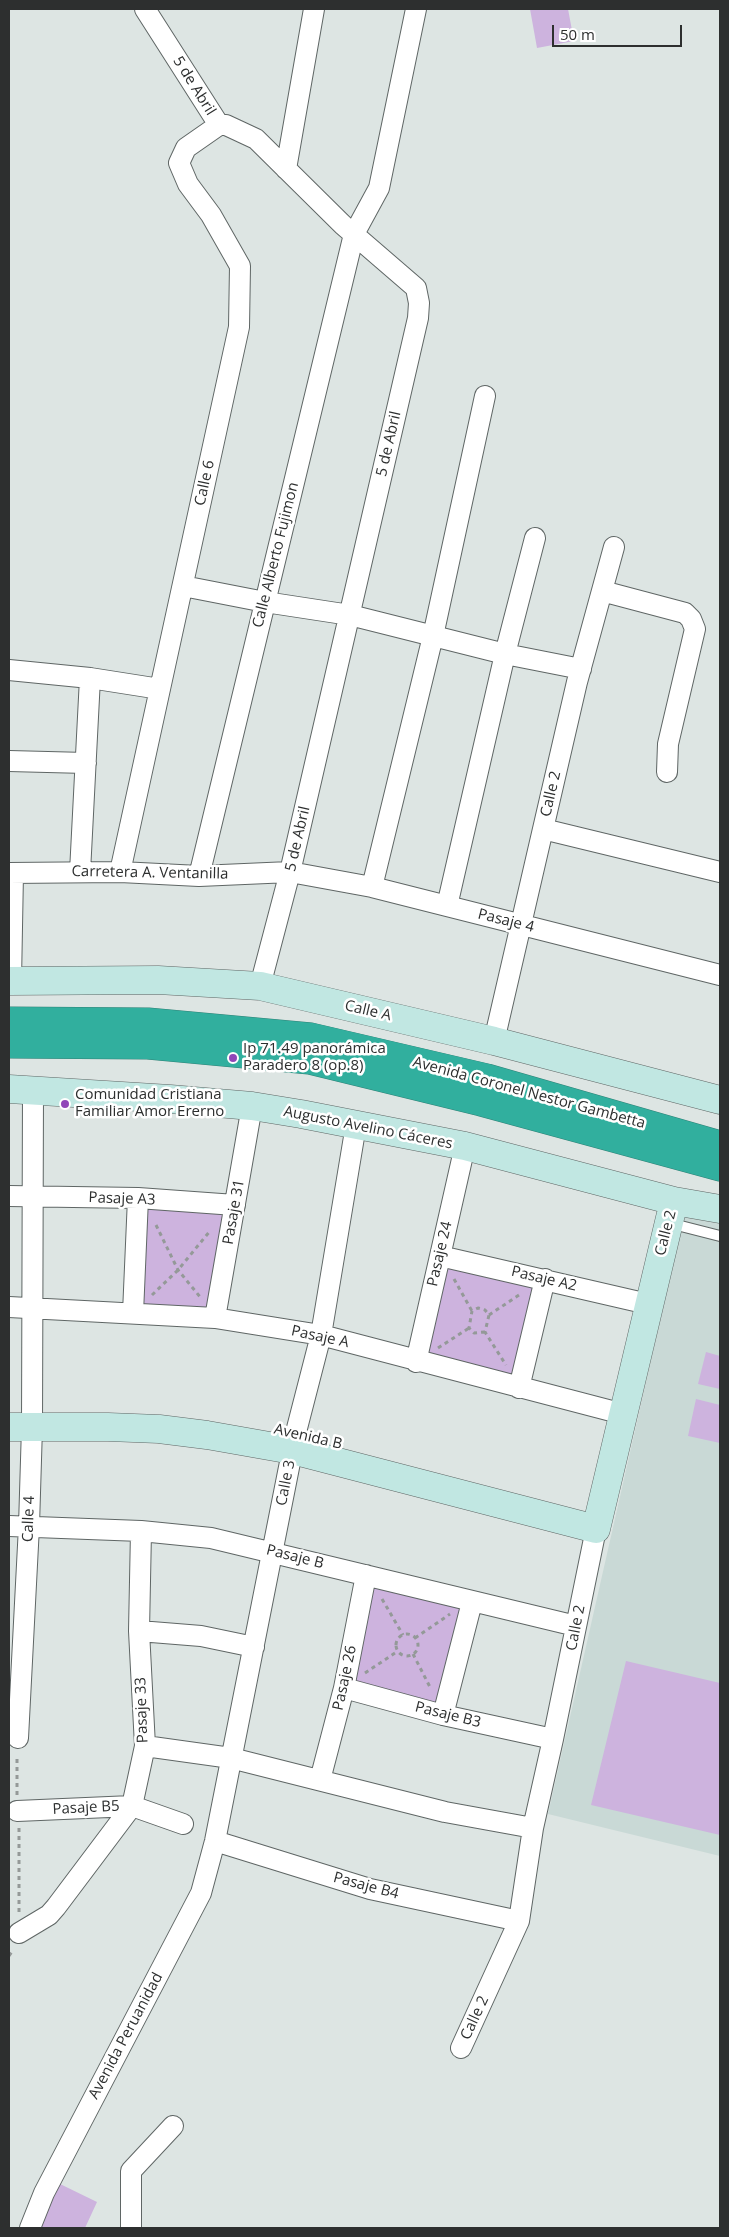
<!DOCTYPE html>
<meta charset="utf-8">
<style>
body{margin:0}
#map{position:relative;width:729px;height:2237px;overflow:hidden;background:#dde5e3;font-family:"Open Sans",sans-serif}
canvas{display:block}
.frame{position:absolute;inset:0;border:10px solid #2d2f2f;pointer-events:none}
.scale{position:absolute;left:552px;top:25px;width:130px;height:22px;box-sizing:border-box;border:2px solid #2d2f2f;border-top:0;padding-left:6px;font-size:15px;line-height:18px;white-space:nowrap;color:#2d2f2f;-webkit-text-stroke:4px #fff;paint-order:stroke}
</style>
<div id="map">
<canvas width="729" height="2237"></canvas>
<div class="frame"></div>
<div class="scale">50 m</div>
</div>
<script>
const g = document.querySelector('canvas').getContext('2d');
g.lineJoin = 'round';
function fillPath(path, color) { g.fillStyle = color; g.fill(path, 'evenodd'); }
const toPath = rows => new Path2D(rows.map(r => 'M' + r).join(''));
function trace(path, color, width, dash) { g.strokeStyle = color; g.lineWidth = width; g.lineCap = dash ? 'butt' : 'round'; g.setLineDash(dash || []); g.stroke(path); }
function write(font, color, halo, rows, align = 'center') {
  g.font = font + ' "Open Sans",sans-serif'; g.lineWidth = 5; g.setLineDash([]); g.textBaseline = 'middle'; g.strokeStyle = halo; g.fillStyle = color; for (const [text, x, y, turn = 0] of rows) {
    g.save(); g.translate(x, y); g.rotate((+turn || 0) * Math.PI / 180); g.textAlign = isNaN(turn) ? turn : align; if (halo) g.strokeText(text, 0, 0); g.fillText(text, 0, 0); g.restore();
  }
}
fillPath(toPath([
 [685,1210,720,1218,720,1856,548,1814]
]), '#c9d9d6');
fillPath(toPath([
 [530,9,568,9,574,41,537,48],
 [143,1207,228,1211,213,1309,138,1307],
 [445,1265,533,1282,537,1292,516,1374,508,1377,430,1360,425,1351],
 [706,1352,720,1356,720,1389,698,1384],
 [696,1399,720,1405,720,1443,688,1436],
 [371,1585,463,1606,440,1700,435,1703,357,1683,353,1678],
 [626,1661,720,1683,720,1835,591,1805],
 [58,2183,97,2202,85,2228,37,2228]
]), '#cdb3de');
const lane = toPath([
 [669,1223,720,1236]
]);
const street = toPath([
 [145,9,219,125,226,125,256,139,343,225,416,288,419,303,418,318,290,872,260,986],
 [286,169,314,9],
 [183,586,265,602,350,615,505,654,581,669],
 [602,591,685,613,691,619,695,629,668,744,667,772],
 [9,670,90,678,160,689],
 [9,761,86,763],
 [543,829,720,872],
 [80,872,90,678],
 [120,872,239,327,240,266,211,215,188,184,179,163,186,148,219,125],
 [9,873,120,872,199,876,290,872,372,887,720,975],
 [199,876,354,234,379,188,416,9],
 [372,887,433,636,485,396],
 [447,906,505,654,535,538],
 [11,981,13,873],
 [494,1041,577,682,614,547],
 [9,1196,138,1198,235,1205],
 [440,1256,648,1304],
 [9,1307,215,1318,321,1335,623,1414],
 [133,1313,138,1198],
 [215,1318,252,1106],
 [416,1362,465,1146],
 [519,1388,545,1279],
 [9,1526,141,1531,211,1538,576,1626],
 [139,1631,201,1636,254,1647],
 [344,1688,443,1715,553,1739],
 [443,1715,472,1602],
 [18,1738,29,1526,32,1427,33,1090],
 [145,1746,231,1758,445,1812,533,1828],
 [320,1780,344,1688,366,1575],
 [17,1811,132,1806,183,1824],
 [215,1841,370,1889,519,1921],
 [19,1933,49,1915,56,1907,132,1806,145,1746,139,1631,141,1531],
 [461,2048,519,1921,533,1828,553,1739,596,1529],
 [30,2228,44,2193,201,1893,215,1841,296,1432,321,1335,356,1125],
 [131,2228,131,2171,173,2126]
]);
const secondary = toPath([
 [9,981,158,980,260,986,494,1041,720,1100],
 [9,1089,170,1099,252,1106,301,1114,465,1146,674,1201,720,1209],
 [9,1427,108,1427,159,1429,207,1435,292,1450,596,1529,674,1201]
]);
const highway = toPath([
 [9,1021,148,1022,311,1037,487,1078,720,1145],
 [9,1044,148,1045,309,1060,481,1102,720,1167]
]);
trace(lane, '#5f6665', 12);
trace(street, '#5f6665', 22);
trace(secondary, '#5f6665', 29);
trace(highway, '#308277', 29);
trace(toPath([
 [156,1225,178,1270,201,1298],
 [454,1279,472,1311],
 [152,1295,178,1270,210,1231],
 [489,1315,522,1293],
 [485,1332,474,1333,469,1328,472,1311,478,1308,485,1310,489,1315,485,1332,506,1365],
 [438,1348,469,1328],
 [382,1599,403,1635],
 '396 1645a11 11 0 1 1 22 0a11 11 0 1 1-22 0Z',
 [415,1638,450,1614],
 [413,1654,431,1689],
 [365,1673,398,1651],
 [17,1795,17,1756],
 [19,1828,19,1912],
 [9,1956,13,1950]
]), '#949998', 3, [4, 4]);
trace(lane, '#fff', 10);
trace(street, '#fff', 20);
trace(secondary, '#c1e7e2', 28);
trace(highway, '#31af9e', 28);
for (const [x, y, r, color] of [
 [233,1058,5,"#9046b8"],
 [65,1104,5,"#9046b8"]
]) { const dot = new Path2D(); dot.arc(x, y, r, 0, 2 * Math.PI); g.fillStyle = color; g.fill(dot); trace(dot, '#fff', 2); }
write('15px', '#2d2f2f', '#fff', [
 ["5 de Abril",194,86,58],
 ["5 de Abril",389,444,-77],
 ["Calle 6",205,483,-78],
 ["Calle Alberto Fujimon",276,555,-76],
 ["Calle 2",551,794,-77],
 ["5 de Abril",298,839,-77],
 ["Carretera A. Ventanilla",150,873,1],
 ["Pasaje 4",506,921,14],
 ["Calle A",368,1011,13],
 ["Avenida Coronel Nestor Gambetta",529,1093,15],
 ["Augusto Avelino Cáceres",368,1128,11],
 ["Pasaje A3",122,1199,2],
 ["Pasaje 31",234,1212,-80],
 ["Calle 2",666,1233,-76],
 ["Pasaje 24",440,1254,-77],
 ["Pasaje A2",544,1279,13],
 ["Pasaje A",320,1337,12],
 ["Avenida B",308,1437,13],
 ["Calle 3",286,1483,-79],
 ["Calle 4",29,1519,-88],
 ["Pasaje B",295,1557,14],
 ["Calle 2",576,1628,-79],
 ["Pasaje 26",345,1678,-78],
 ["Pasaje 33",142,1710,-92],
 ["Pasaje B3",448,1715,14],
 ["Pasaje B5",86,1808,-3],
 ["Pasaje B4",366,1886,15],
 ["Calle 2",475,2018,-65],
 ["Avenida Peruanidad",126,2036,-62]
]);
write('15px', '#2d2f2f', '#fff', [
 ["Ip 71.49 panorámica",243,1049],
 ["Paradero 8 (op.8)",243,1066],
 ["Comunidad Cristiana",75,1095],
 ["Familiar Amor Ererno",75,1112]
], 'left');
</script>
